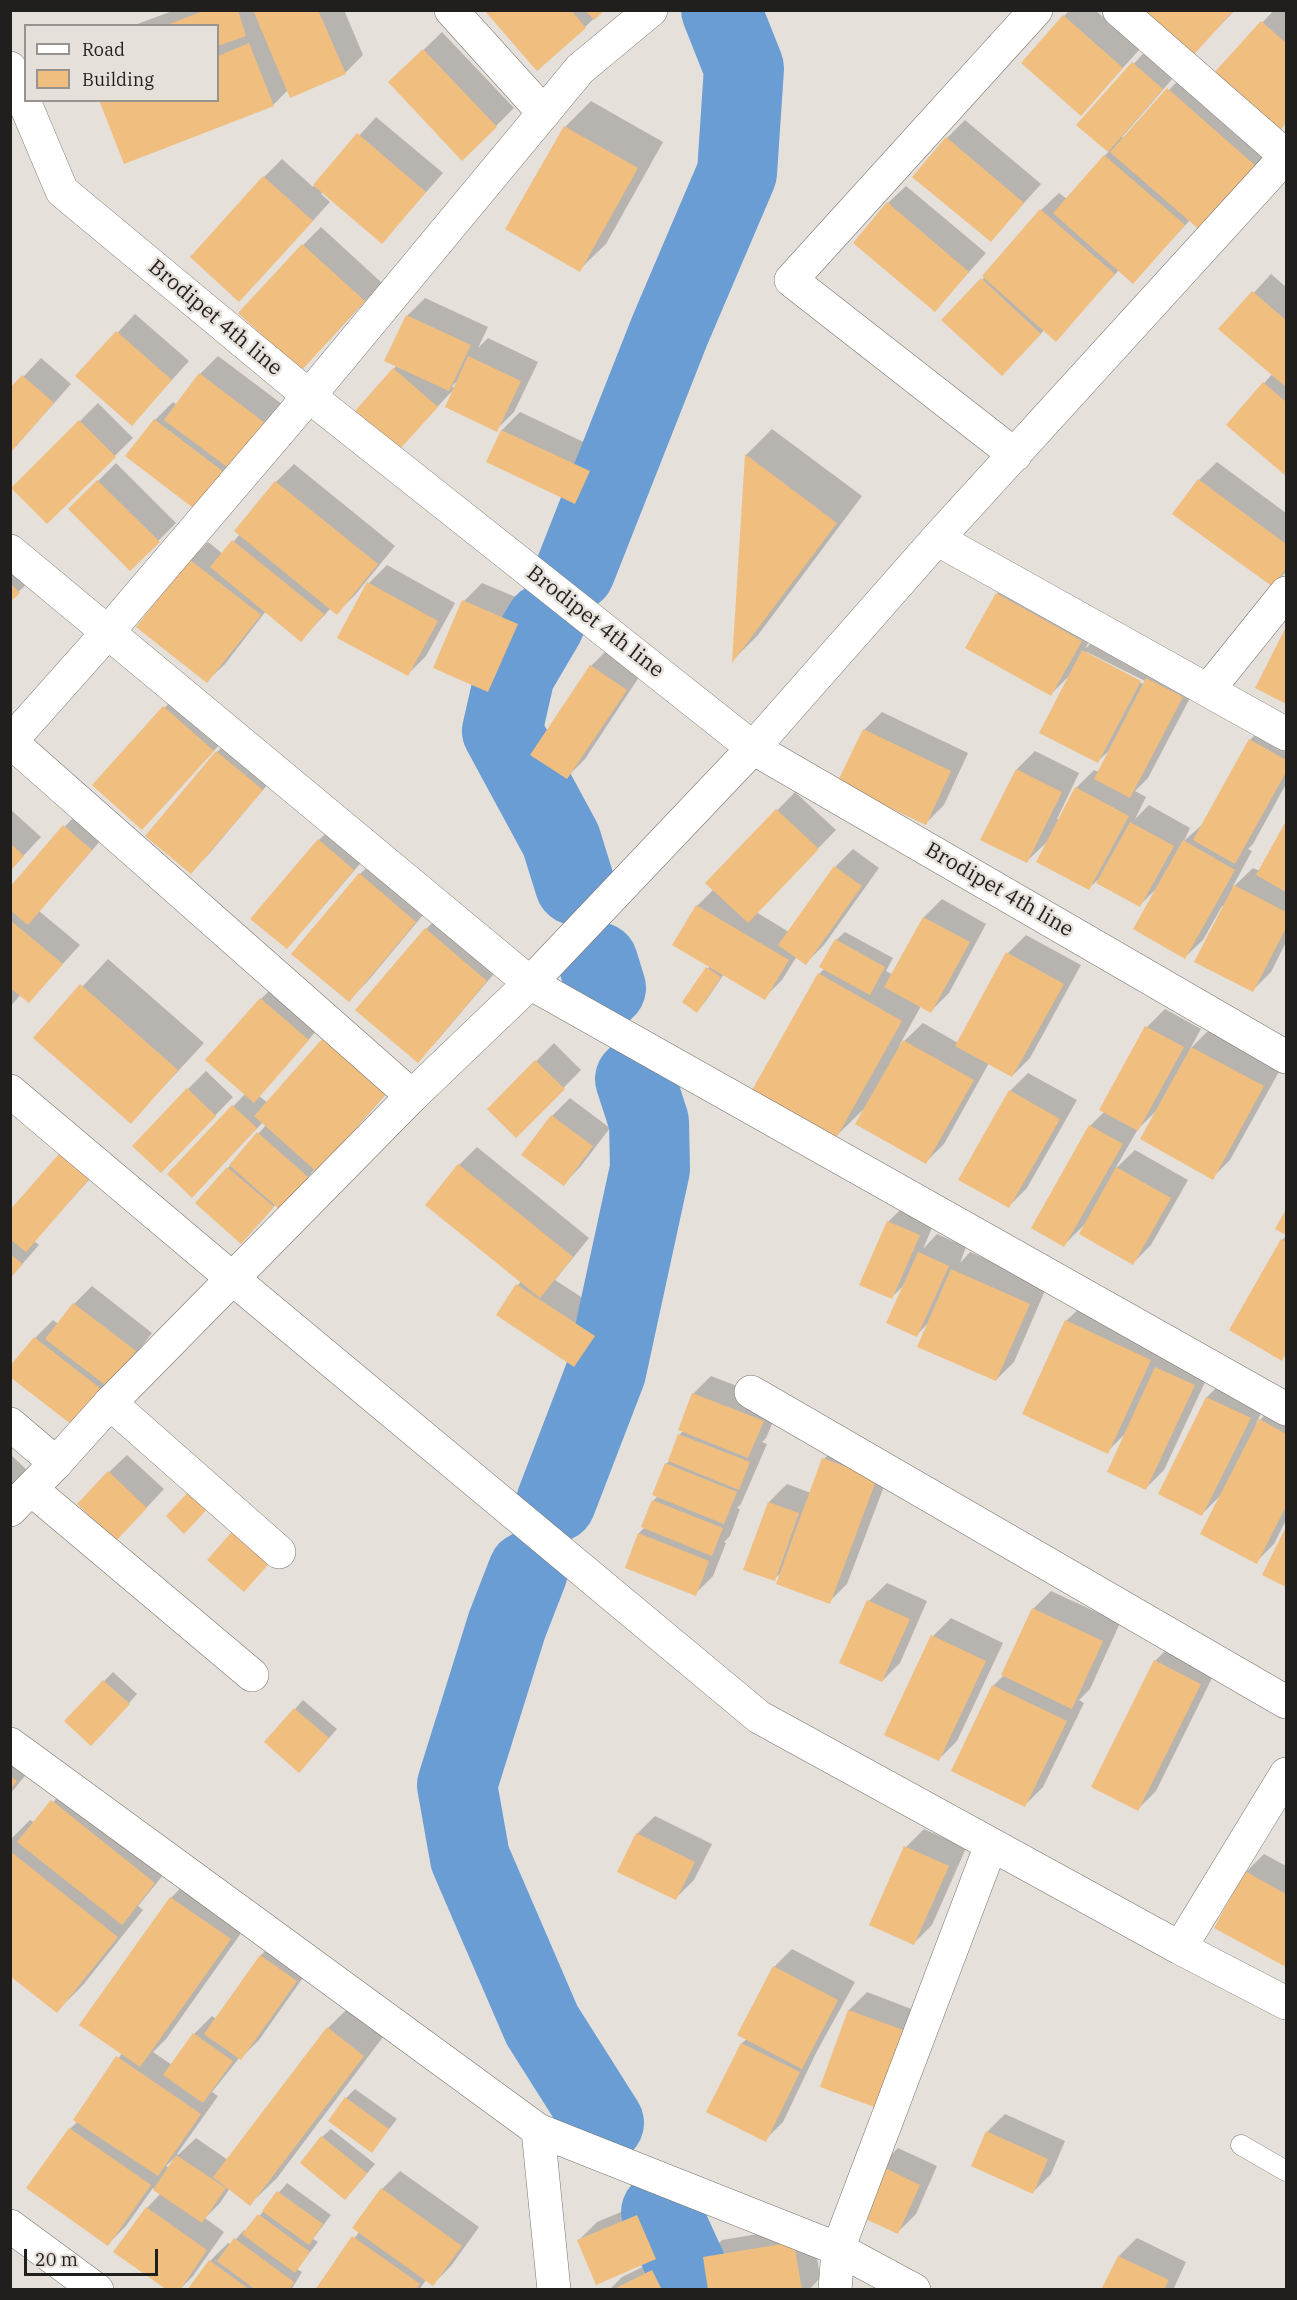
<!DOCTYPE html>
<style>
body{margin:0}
#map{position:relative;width:1297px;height:2300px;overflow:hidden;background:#e5e0da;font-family:"IBM Plex Serif",serif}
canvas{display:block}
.frame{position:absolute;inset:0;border:12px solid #211f1d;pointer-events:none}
.legend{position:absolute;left:24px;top:24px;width:195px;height:78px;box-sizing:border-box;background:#e5e0da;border:2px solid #97938e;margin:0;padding:8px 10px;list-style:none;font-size:18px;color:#211f1d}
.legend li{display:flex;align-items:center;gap:12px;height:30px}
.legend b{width:30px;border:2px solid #97938e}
.scale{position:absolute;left:24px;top:2249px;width:134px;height:27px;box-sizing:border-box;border:3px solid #211f1d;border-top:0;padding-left:8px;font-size:18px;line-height:21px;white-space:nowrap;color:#211f1d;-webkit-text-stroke:4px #e5e0da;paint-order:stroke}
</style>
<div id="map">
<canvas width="1297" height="2300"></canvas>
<div class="frame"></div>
<ul class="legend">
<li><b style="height:8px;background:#fff"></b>Road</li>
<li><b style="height:16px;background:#f0be7f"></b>Building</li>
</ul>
<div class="scale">20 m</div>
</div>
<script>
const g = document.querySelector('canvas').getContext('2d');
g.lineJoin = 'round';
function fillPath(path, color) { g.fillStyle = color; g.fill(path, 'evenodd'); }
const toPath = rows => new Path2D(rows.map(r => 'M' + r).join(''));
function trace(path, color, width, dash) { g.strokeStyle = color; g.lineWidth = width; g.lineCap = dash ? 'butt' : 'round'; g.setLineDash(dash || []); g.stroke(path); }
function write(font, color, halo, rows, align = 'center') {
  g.font = font + ' "IBM Plex Serif",serif'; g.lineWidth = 5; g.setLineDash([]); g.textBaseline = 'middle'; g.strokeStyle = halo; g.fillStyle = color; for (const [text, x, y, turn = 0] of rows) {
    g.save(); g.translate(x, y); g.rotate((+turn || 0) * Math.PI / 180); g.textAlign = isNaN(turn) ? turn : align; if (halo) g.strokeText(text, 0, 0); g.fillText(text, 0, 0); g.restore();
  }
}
fillPath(toPath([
 [175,10,344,10,363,55,345,73,288,90,273,105,218,100,218,26,132,26],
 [486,10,603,10,585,27],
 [1070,10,1095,10,1140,49,1081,114,1064,16],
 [1138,10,1235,10,1190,57],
 [1274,10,1286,10,1286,122,1278,131,1214,75],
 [442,32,514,108,496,126,408,65],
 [1151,45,1180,70,1122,137,1124,139,1194,63,1283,141,1228,204,1190,220,1133,282,1119,270,1056,339,1045,329,1020,356,943,320,985,277,1041,210,1059,193,1067,199,1109,151,1078,125],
 [591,101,663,142,606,244,579,270,565,127],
 [376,117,443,173,382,242,323,192,321,194,330,202,257,282,264,177,282,159,313,187],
 [965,120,1041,184,991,240,947,138],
 [906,186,986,253,935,310,888,203],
 [321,227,382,283,319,351,303,245],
 [1271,274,1286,287,1286,474,1228,425,1273,373,1221,329],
 [425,298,488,327,478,348,488,338,538,362,514,412,496,430,454,389,400,447,357,411,397,365,407,316],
 [459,379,455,389,452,386],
 [135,314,189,361,132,424,77,376],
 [218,356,286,407,219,494,127,455,155,420,173,402,177,405,200,374],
 [41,358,71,384,10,453,10,391],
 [98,403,133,438,47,522,13,488],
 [520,412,607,453,592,484,574,502,488,462,502,430],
 [772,429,862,496,758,635,734,659,746,455],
 [1217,462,1286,513,1286,572,1273,585,1174,514,1199,480],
 [116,463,176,523,130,569,70,509],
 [294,464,395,546,355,595,337,613,331,608,301,640,266,611,225,664,207,681,190,560,208,542,223,554,240,534,276,482],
 [10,547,37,574,10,600],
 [387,565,455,603,426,656,408,674,369,583],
 [1015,576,1099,622,1085,649,1101,633,1200,679,1148,778,1135,791,1146,797,1135,819,1149,805,1190,828,1184,841,1204,823,1250,740,1268,722,1286,733,1286,784,1253,844,1248,849,1252,851,1232,888,1253,868,1260,871,1286,824,1286,942,1271,972,1253,990,1224,907,1222,906,1203,940,1185,957,1156,889,1140,905,1101,877,1089,888,1048,841,1027,861,982,839,1017,769,1035,751,1079,773,1057,819,1059,820,1076,788,1094,770,1099,772,1110,750,1098,761,1070,675,1051,694,997,594],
 [1087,652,1149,683,1147,686,1087,655],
 [482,583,535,605,506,672,488,690,464,601],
 [1286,631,1286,703,1257,687],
 [609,648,643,671,585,759,567,777,591,666],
 [182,689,231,732,160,810,94,784],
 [882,712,968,753,944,805,926,823,864,730],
 [235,734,279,771,208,855,191,872,217,752],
 [795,792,836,830,756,912,789,932,835,867,853,849,879,868,824,945,806,963,797,956,782,980,764,998,724,974,705,1002,697,1011,684,1002,710,966,697,906,714,889,707,883],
 [82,808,109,831,39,911,80,945,29,1001,21,994,10,1007,10,887],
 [10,809,41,837,10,870],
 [337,822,371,851,304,929,286,947,319,840],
 [378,857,433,903,367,982,349,1000,360,874],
 [942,899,986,924,949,993,931,1011,921,1006,899,1046,923,1023,958,1043,1008,953,1026,935,1081,965,1030,1058,1012,1076,989,1063,944,1144,926,1162,865,1108,834,1138,819,974,825,968,836,940,845,932,893,958,886,971,893,975,924,917],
 [444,911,504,962,435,1043,417,1061,426,929],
 [108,959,204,1043,131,1122,35,1038],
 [279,981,325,1021,259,1096,268,1103,341,1023,402,1076,335,1152,316,1168,297,1189,276,1204,259,1224,197,1203,266,1125,263,1122,210,1178,169,1174,246,1093,261,999],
 [1165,1009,1201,1029,1190,1049,1210,1029,1281,1068,1230,1160,1212,1178,1158,1109,1138,1129,1115,1169,1135,1150,1188,1180,1151,1245,1133,1263,1084,1225,1064,1245,1090,1126,1105,1111,1147,1027],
 [554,1043,581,1070,516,1136,489,1109],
 [206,1071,233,1097,179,1153,188,1089],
 [1028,1073,1077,1100,1027,1188,1009,1206,1010,1091],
 [570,1098,610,1128,581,1166,564,1184,552,1116],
 [477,1147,589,1238,555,1280,612,1317,592,1347,574,1365,498,1315,521,1281,459,1165],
 [60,1155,106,1161,34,1241,39,1245,10,1278,10,1212],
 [906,1204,937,1216,923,1249,937,1234,966,1247,960,1263,970,1252,1047,1286,1014,1362,996,1380,929,1322,917,1335,904,1285,892,1297,888,1222],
 [1286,1236,1286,1354,1282,1359,1282,1240],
 [92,1286,152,1333,126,1367,90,1405,35,1338,53,1320,58,1324,74,1304],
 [1093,1295,1212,1367,1164,1470,1146,1488,1125,1434,1107,1452,1066,1321],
 [711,1376,781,1403,766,1438,762,1442,767,1444,741,1504,737,1508,740,1509,730,1536,724,1542,726,1543,713,1576,695,1594,627,1567,639,1533,645,1527,653,1501,658,1496,666,1464,670,1460,680,1434,683,1431,693,1394],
 [1225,1379,1267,1400,1256,1424,1278,1402,1286,1407,1286,1520,1274,1544,1256,1562,1220,1496,1202,1514,1160,1493,1207,1397],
 [842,1441,894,1460,847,1584,829,1602,782,1572,774,1579,769,1502,787,1484,811,1493,824,1459],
 [10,1454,30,1473,10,1493],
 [127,1455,164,1489,134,1521,109,1472],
 [1286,1530,1286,1586,1264,1574],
 [887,1583,927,1601,900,1663,882,1681,869,1601],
 [1051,1591,1120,1623,1090,1689,1079,1700,1084,1703,1043,1787,1025,1805,993,1686,1004,1675,1033,1609],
 [951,1618,1003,1643,957,1741,939,1759,886,1734,933,1636],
 [1173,1643,1218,1666,1156,1791,1138,1809,1155,1661],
 [113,1672,137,1694,100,1736,66,1721],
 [303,1700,337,1729,308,1762,295,1709],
 [10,1729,43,1754,10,1794],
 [70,1783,172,1864,138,1906,143,1910,83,1985,57,2011,10,1974,10,1840,30,1820,35,1823],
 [655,1816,712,1844,694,1880,676,1898,637,1834],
 [924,1829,966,1848,932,1925,914,1943,906,1847],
 [1264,1854,1286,1866,1286,1966,1216,1928,1246,1872],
 [197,1871,256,1912,166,2039,153,2052,172,2065,194,2034,212,2016,216,2019,261,1955,279,1938,314,1962,259,2040,241,2058,240,2057,212,2092,218,2096,177,2154,178,2155,196,2138,228,2160,328,2028,354,2002,389,2029,277,2178,250,2204,230,2188,220,2203,205,2218,224,2232,193,2276,179,2290,147,2208,161,2193,153,2188,126,2226,108,2244,70,2129,78,2121,122,2053,81,2024,171,1898],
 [175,2157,169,2168,166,2166],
 [792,1949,855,1982,816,2053,783,2122,765,2140,742,2043,747,2039,774,1967],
 [867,1992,922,2013,877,2106,849,2010],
 [355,2089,397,2119,372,2151,346,2098],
 [1005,2114,1065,2141,1051,2174,1033,2192,987,2132],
 [331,2129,375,2164,354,2189,322,2137],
 [898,2148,937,2166,916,2214,898,2232,880,2166],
 [400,2171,479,2227,451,2266,433,2284,426,2280,419,2290,317,2290,359,2232,382,2189],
 [287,2183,331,2215,313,2239,318,2242,297,2269,302,2272,291,2290,189,2290,210,2261,228,2243,231,2245,244,2230,246,2232],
 [655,2198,673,2240,655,2258,579,2240,597,2222],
 [812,2225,820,2278,809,2290,710,2290,704,2258,722,2240],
 [1137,2238,1186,2262,1173,2290,1103,2290,1119,2256],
 [671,2253,688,2290,609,2290,622,2277]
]), '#0003');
trace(toPath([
 [575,571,670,330,737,173,744,68,721,10],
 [545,623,515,674,502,731,561,840,575,885],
 [598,962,606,988],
 [556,1502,606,1372,650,1169,649,1122,635,1079],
 [528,1571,507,1625,457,1785,470,1858,542,2025,604,2123],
 [661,2212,697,2290]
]), '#6a9dd4', 80);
fillPath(toPath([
 [206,10,238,10,246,36,218,46,218,26,164,26],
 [253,10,318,10,346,74,290,98],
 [484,10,571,10,586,28,537,71],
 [585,10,605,10,594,20],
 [1136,10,1234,10,1190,59],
 [1063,15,1123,68,1081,116,1021,63],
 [1261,21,1286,43,1286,123,1278,133,1212,75],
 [249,43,274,106,124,164,99,100,218,100,218,56],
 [423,49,497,127,462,161,388,82],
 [1132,62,1163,89,1108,152,1076,125],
 [1167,88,1258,168,1202,232,1110,152],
 [564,126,638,168,580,272,505,229],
 [357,133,426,192,382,244,313,185],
 [946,137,1024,203,991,242,912,177],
 [1104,155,1185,225,1133,284,1053,213],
 [263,176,313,221,239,302,190,257],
 [887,202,969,272,935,312,853,243],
 [1040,209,1115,274,1056,342,982,276],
 [302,244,365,301,301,371,238,313],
 [981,278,1041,334,1002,376,941,320],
 [1252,291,1286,320,1286,387,1218,329],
 [406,315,471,345,449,391,384,361],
 [116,331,172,380,132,426,75,376],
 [468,356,521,381,497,432,445,407],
 [393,368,438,407,400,449,355,411],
 [199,373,269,426,234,472,164,420],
 [22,375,54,403,10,453,10,388],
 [1263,382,1286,402,1286,476,1226,425],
 [154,419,229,476,201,514,125,456],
 [79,420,116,457,47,524,11,488],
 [501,430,590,471,575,504,486,462],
 [745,454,837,523,732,663],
 [1198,479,1286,544,1286,569,1273,587,1172,514],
 [97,480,160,542,130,571,68,509],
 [275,481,378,564,337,615,234,531],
 [232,540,324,614,301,642,210,567],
 [189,559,261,615,207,683,136,627],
 [367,582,438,621,408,676,337,638],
 [10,583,20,593,10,602],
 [996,593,1082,641,1051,696,965,648],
 [462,600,518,624,488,692,433,668],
 [1286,627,1286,704,1255,688],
 [1082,650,1141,681,1098,763,1039,733],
 [590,665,627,690,567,779,530,755],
 [1146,678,1183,697,1130,798,1094,779],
 [163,706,214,751,142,830,92,785],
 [863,729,951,771,926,825,837,783],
 [1249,739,1286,760,1286,772,1235,864,1193,840],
 [216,751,263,790,191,874,145,836],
 [1016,769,1062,792,1027,863,980,840],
 [1075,787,1129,816,1089,890,1036,862],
 [776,809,819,849,748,923,705,883],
 [1286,821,1286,892,1256,875],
 [1130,822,1174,846,1140,907,1096,883],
 [63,825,92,850,28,925,10,910,10,887],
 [318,839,354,870,287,949,250,919],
 [1183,840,1235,870,1185,959,1133,929],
 [10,843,24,856,10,871],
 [834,866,862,886,806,965,778,945],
 [359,873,416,922,349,1002,291,954],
 [1234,885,1286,912,1286,928,1253,992,1194,962],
 [696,905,789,960,765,1000,672,945],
 [923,917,970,942,931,1013,884,987],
 [10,920,63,964,29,1003,10,988],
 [425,928,487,981,418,1063,355,1010],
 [835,939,885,967,870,995,819,967],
 [1006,952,1064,984,1012,1077,955,1046],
 [706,967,721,977,697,1013,682,1002],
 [818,973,902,1021,835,1140,751,1092],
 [80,984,178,1070,131,1124,33,1038],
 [260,998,309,1040,254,1103,205,1060],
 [1145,1026,1184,1047,1138,1131,1099,1110],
 [322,1039,386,1094,317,1172,254,1116],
 [903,1040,974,1080,926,1164,855,1124],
 [1191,1047,1264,1086,1213,1180,1140,1139],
 [535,1060,565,1089,516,1138,487,1109],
 [187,1088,216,1116,161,1173,132,1146],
 [1009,1090,1060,1119,1009,1208,958,1180],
 [232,1105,257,1128,192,1198,167,1174],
 [551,1115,593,1146,564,1186,521,1155],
 [1089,1125,1123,1144,1064,1247,1031,1228],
 [257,1132,308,1177,279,1209,229,1165],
 [59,1154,89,1179,26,1252,10,1239,10,1210],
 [458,1164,573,1257,540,1298,425,1205],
 [227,1167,274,1207,241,1244,195,1203],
 [1116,1167,1171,1198,1133,1265,1079,1234],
 [1286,1209,1286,1235,1275,1229],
 [887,1221,920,1235,892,1299,859,1285],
 [1281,1239,1286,1242,1286,1353,1282,1361,1229,1330],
 [918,1252,949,1266,917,1337,886,1323],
 [10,1254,23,1264,10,1278],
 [951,1269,1030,1304,996,1381,917,1347],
 [516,1284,595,1336,574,1367,496,1315],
 [73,1303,136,1351,108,1387,45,1339],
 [1065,1320,1151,1360,1108,1454,1022,1414],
 [34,1337,101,1389,72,1425,10,1377,10,1366],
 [1155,1367,1195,1385,1146,1490,1107,1472],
 [692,1393,764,1421,748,1458,678,1430],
 [1206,1397,1251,1418,1202,1516,1158,1494],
 [1259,1419,1286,1434,1286,1506,1257,1564,1200,1534],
 [678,1434,750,1462,739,1490,668,1461],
 [822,1458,877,1478,830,1604,776,1584],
 [665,1463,737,1492,724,1524,652,1495],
 [108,1471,147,1508,116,1541,77,1504],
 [191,1489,210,1506,184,1534,166,1516],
 [652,1500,723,1528,712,1556,641,1527],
 [768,1502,799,1513,775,1581,743,1570],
 [236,1527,273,1559,244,1592,207,1560],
 [1286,1527,1286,1587,1262,1575],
 [638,1533,709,1561,696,1596,625,1568],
 [867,1600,910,1619,882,1682,839,1663],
 [1032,1608,1103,1641,1072,1709,1001,1675],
 [931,1635,986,1661,939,1761,884,1735],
 [1154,1660,1201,1684,1138,1811,1091,1787],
 [103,1680,130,1704,91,1746,64,1721],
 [992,1685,1067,1721,1025,1807,951,1771],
 [294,1708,329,1738,299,1773,264,1742],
 [10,1776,17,1781,10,1790],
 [51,1800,155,1883,122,1925,17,1842],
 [636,1833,695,1862,676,1900,617,1872],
 [904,1846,949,1866,914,1945,869,1925],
 [10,1851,118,1937,57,2013,10,1976],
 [1245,1871,1286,1894,1286,1967,1214,1928],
 [170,1897,231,1939,140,2067,79,2025],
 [260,1955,297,1981,241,2060,204,2034],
 [773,1966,838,2000,802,2069,737,2035],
 [848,2010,906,2031,877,2108,820,2087],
 [327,2027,364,2056,250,2206,213,2177],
 [193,2033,233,2061,203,2103,163,2075],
 [741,2043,800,2072,766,2142,706,2112],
 [116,2056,201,2114,158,2176,73,2120],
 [345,2097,389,2129,372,2153,328,2121],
 [69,2128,151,2185,108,2246,26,2188],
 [986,2131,1048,2159,1033,2194,971,2166],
 [321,2136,367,2173,345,2200,300,2163],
 [176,2155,226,2188,202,2223,153,2190],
 [879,2165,920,2185,898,2234,857,2215],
 [381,2188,462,2246,433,2286,352,2228],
 [277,2191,323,2224,309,2245,262,2211],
 [146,2207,207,2250,180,2290,167,2290,113,2252],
 [258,2214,310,2252,295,2273,242,2234],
 [637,2215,656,2259,596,2285,577,2240],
 [352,2236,420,2284,416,2290,315,2290],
 [234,2238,294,2282,289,2290,256,2290,217,2261],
 [794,2242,802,2290,708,2290,703,2257],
 [1118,2256,1169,2280,1164,2290,1101,2290],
 [209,2260,250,2290,187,2290],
 [652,2270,662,2290,612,2290]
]), '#f0be7f');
const lane = toPath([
 [1241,2145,1286,2171]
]);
const street = toPath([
 [451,10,544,113],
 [1119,10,1286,156],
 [1015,455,791,280,1036,10],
 [937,539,1286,734],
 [10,551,530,983,1286,1409],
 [1208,690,1286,593],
 [10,741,412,1096],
 [10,742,107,633,309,396,580,69,651,10],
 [753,748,937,539,1286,156],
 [10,1091,233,1279,759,1717,1180,1948,1286,2003],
 [751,1392,1286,1702],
 [110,1403,279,1552],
 [10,1424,56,1463],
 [31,1489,252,1675],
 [10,1744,538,2130,838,2249,914,2290],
 [1180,1948,1286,1774],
 [538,2130,554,2290],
 [10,2226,97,2290],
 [835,2290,838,2249,991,1845]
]);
const secondary = toPath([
 [10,68,62,191,309,396,753,748,1286,1057],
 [10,1510,56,1463,110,1403,412,1096,530,983,753,748]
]);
trace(lane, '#78736e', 21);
trace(street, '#78736e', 34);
trace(secondary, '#78736e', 34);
trace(lane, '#fff', 20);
trace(street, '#fff', 33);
trace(secondary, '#fff', 33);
write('21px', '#211f1d', '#e5e0da', [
 ["Brodipet 4th line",215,318,40],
 ["Brodipet 4th line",595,622,38],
 ["Brodipet 4th line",999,890,30]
]);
</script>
